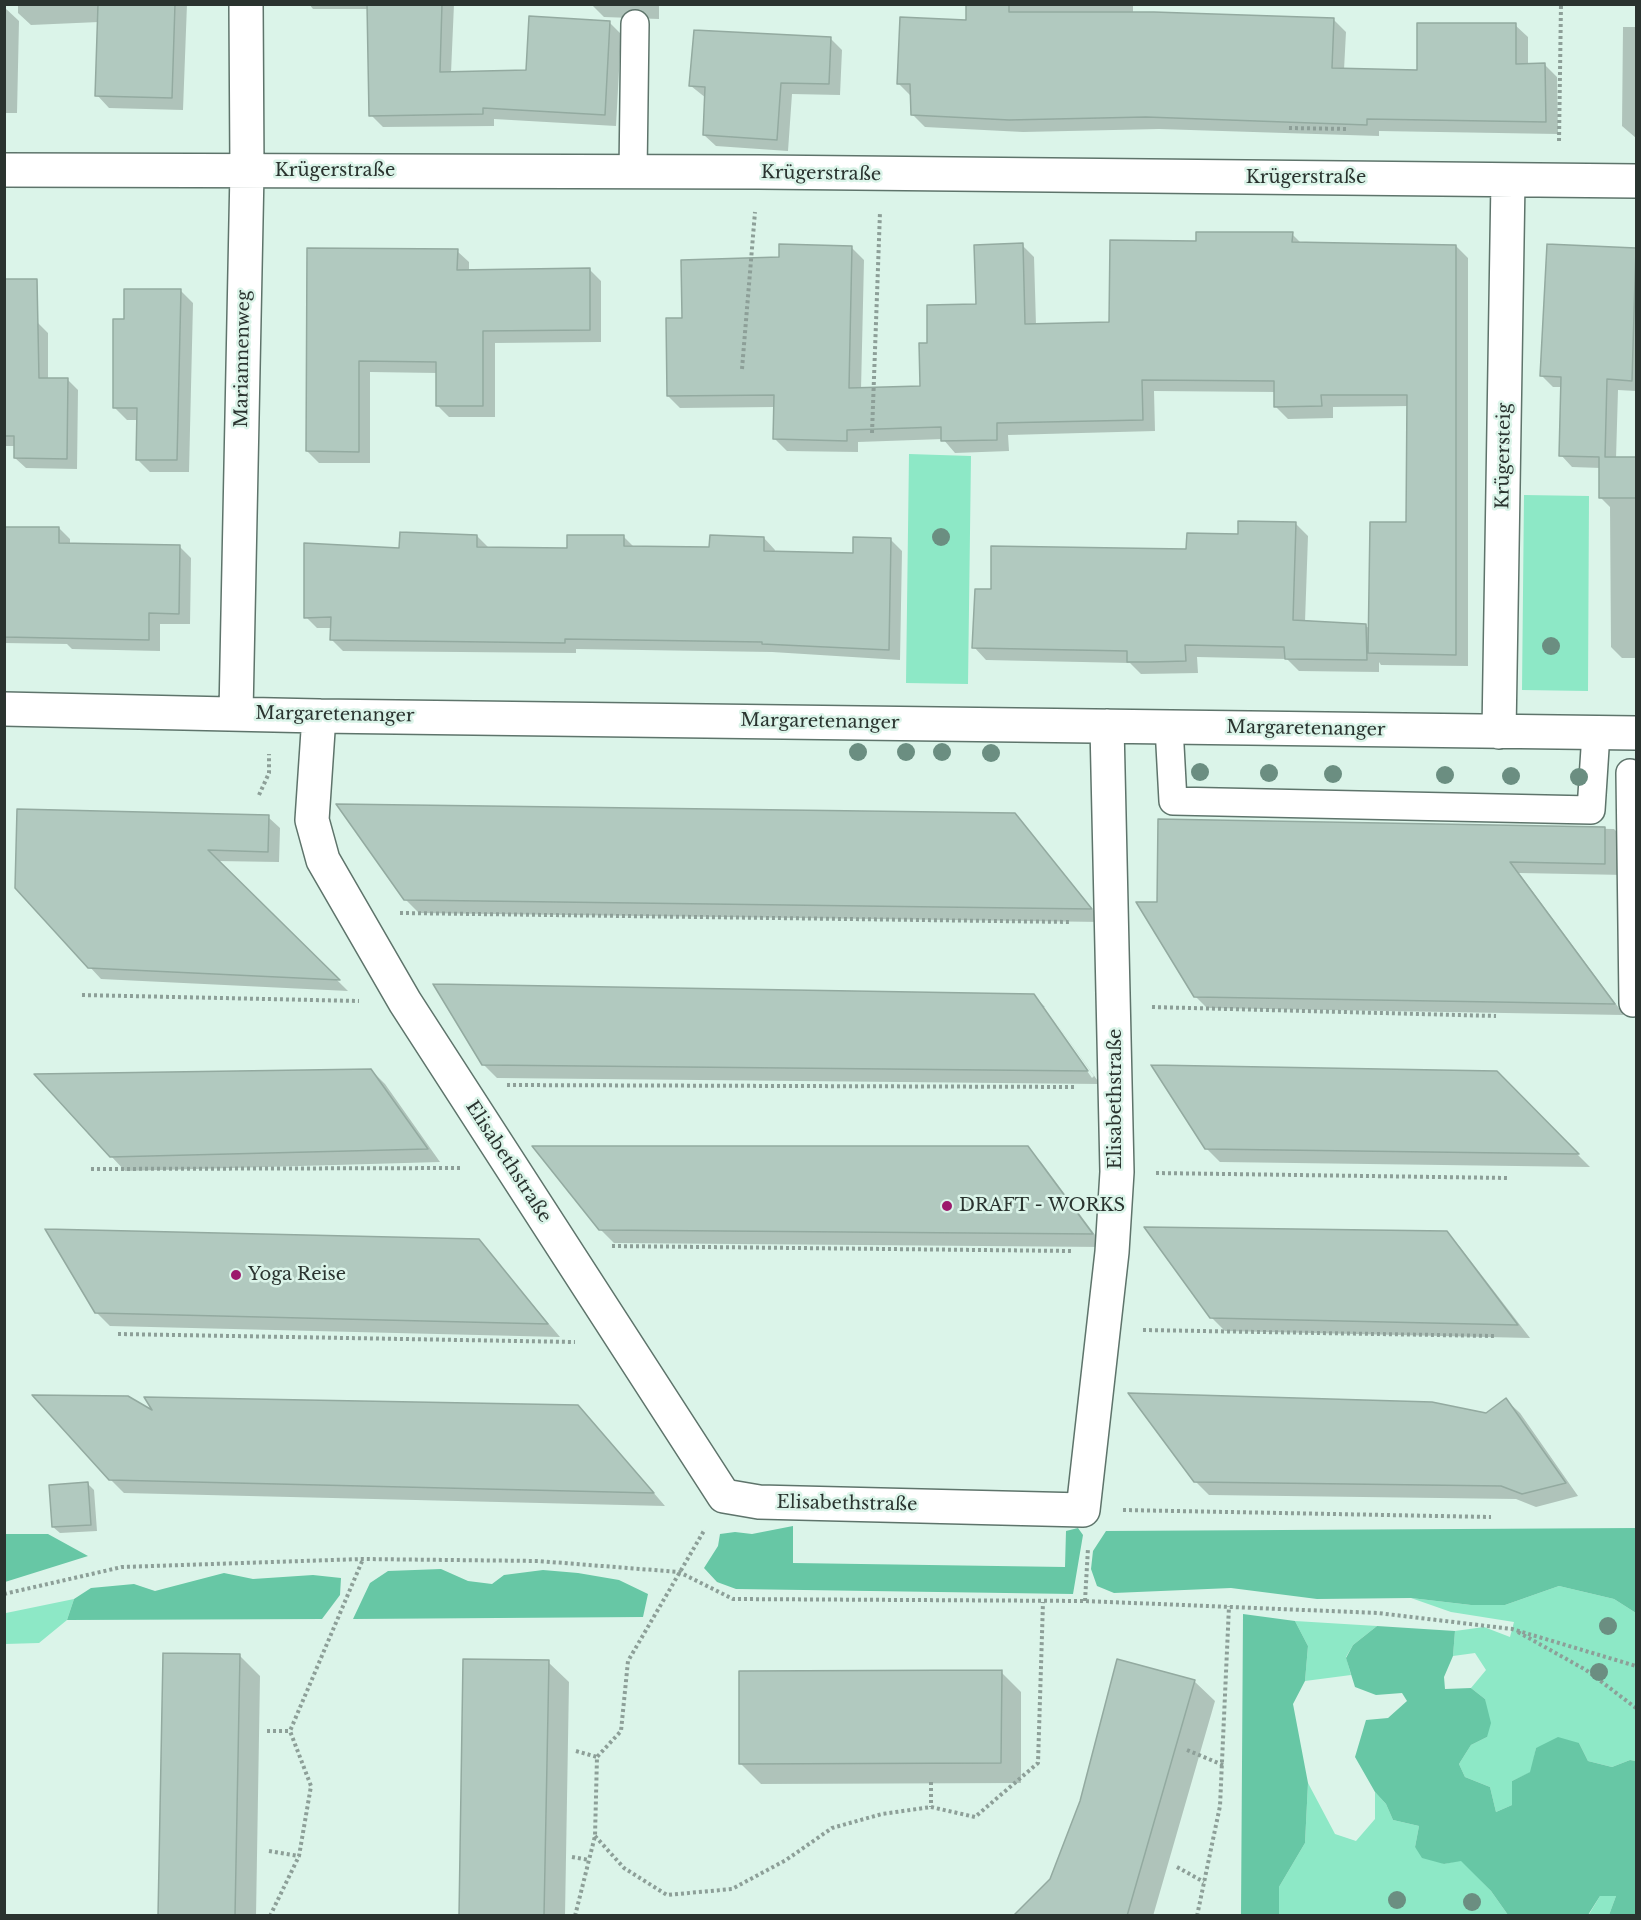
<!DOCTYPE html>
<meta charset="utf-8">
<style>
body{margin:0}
#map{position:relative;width:1641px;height:1920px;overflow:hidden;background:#dbf4e9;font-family:"Libre Baskerville",serif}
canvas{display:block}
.frame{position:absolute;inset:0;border:6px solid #2a332f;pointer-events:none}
</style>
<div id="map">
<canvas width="1641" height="1920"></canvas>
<div class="frame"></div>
</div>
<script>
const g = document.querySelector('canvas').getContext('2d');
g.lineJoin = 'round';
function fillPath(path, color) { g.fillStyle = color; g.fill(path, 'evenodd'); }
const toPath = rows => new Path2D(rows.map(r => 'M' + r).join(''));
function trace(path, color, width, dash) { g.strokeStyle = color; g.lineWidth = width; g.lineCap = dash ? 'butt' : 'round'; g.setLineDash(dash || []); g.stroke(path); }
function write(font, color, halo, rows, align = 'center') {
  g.font = font + ' "Libre Baskerville",serif'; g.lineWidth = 5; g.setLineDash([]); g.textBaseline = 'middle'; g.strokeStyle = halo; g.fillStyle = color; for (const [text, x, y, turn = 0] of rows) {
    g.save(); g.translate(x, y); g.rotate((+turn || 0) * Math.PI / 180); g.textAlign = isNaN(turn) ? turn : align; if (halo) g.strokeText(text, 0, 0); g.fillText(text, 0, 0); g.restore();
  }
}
fillPath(toPath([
 [909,454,971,456,968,684,906,683],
 [1524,495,1589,496,1588,691,1522,690],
 [1559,1586,1614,1599,1636,1613,1636,1761,1630,1760,1612,1767,1588,1761,1579,1743,1536,1748,1531,1772,1512,1781,1512,1805,1496,1812,1490,1787,1465,1777,1459,1764,1471,1745,1487,1737,1485,1699,1471,1688,1486,1670,1475,1653,1453,1656,1455,1631,1484,1627,1510,1637,1514,1622,1451,1612,1411,1598,1471,1605,1505,1605],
 [74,1599,67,1620,39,1643,5,1644,6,1613],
 [1295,1621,1377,1626,1353,1645,1346,1657,1351,1675,1305,1681,1308,1646],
 [1308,1783,1335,1834,1356,1841,1375,1819,1375,1792,1386,1804,1393,1820,1419,1826,1415,1847,1444,1864,1461,1860,1491,1891,1508,1915,1279,1915,1279,1887,1305,1843],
 [1600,1896,1616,1896,1609,1915,1588,1916]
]), '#8de8c6');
fillPath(toPath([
 [793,1526,793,1563,1065,1567,1066,1531,1078,1528,1083,1535,1073,1594,736,1589,717,1582,704,1568,718,1546,720,1534,735,1532,752,1534],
 [1636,1528,1636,1613,1614,1599,1559,1586,1505,1605,1471,1605,1411,1598,1317,1599,1231,1588,1114,1593,1097,1586,1091,1569,1093,1551,1106,1531],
 [5,1534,48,1534,88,1556,5,1582],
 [441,1569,468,1581,492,1584,504,1575,543,1570,578,1573,619,1580,648,1594,643,1617,353,1619,370,1583,388,1571],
 [224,1573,253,1579,313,1575,341,1578,340,1595,322,1619,67,1620,74,1599,91,1588,134,1584,155,1591],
 [1243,1614,1295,1621,1308,1646,1305,1681,1293,1704,1308,1783,1305,1843,1279,1887,1279,1915,1241,1915],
 [1377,1626,1455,1631,1453,1656,1444,1677,1445,1689,1471,1688,1485,1699,1491,1723,1487,1737,1471,1745,1459,1764,1465,1777,1490,1787,1496,1812,1512,1805,1512,1781,1530,1772,1536,1748,1558,1737,1579,1743,1588,1761,1612,1767,1630,1760,1636,1761,1636,1915,1609,1915,1616,1896,1600,1896,1588,1915,1508,1915,1491,1891,1461,1861,1444,1864,1422,1858,1415,1847,1419,1826,1393,1820,1386,1804,1375,1792,1355,1757,1366,1720,1388,1718,1407,1701,1402,1693,1376,1695,1355,1687,1346,1658,1353,1645]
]), '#67c7a5');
fillPath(toPath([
 [18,4,187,4,183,110,109,108,97,95,99,22,31,25,18,13],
 [309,4,454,4,451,73,527,71,609,22,621,34,616,126,494,119,494,126,383,127,371,115,369,9,313,9],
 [659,4,659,19,604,17,592,5],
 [968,4,1133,4,1133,13,1333,19,1346,32,1344,70,1418,72,1515,25,1528,37,1528,65,1545,65,1557,77,1558,134,1379,131,1379,136,1159,129,1023,132,925,127,913,115,912,97,899,84,968,21],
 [4,7,19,21,17,113,4,113],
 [1623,27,1636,27,1636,138,1622,126],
 [830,38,842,50,840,95,792,94,788,151,716,146,704,135,706,98,691,86],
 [1292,234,1302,244,1456,246,1468,258,1468,666,1381,665,1379,662,1379,672,1299,671,1287,659,1197,657,1198,673,1141,674,1130,663,986,660,974,647,992,591,1188,551,1296,524,1308,536,1305,622,1366,626,1370,629,1407,524,1409,406,1333,407,1333,418,1288,419,1276,407,1276,392,1154,391,1155,431,1008,435,1009,451,955,453,943,439,858,442,858,452,787,451,775,439,775,407,680,408,668,396,684,319,780,259,852,248,864,260,861,390,922,388,929,344,978,305,1022,245,1034,257,1036,325,1111,323,1198,243],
 [1548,245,1636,249,1636,391,1618,390,1616,459,1636,459,1636,658,1622,658,1611,647,1610,507,1600,497,1601,468,1572,467,1561,455,1562,387,1553,387,1541,375],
 [308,250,457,251,469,262,469,271,589,269,601,281,601,342,495,343,495,417,449,417,437,405,437,373,370,372,370,463,319,463,307,451],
 [180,290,193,303,189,472,150,472,137,459,138,420,127,420,114,407,125,321],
 [4,321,37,322,48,333,48,380,68,380,78,390,77,469,26,468,15,458,15,446,4,446],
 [59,528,70,539,70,545,179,546,191,558,190,624,160,624,160,651,72,649,67,644,4,643,4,542],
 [477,536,488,547,568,550,623,536,635,548,711,549,764,538,775,550,774,553,854,554,891,540,902,551,900,660,772,652,576,649,576,653,343,651,332,640,332,628,317,628,306,617,401,550],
 [1014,815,1103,922,419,913,405,899],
 [268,817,280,828,279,862,217,861,348,991,101,979,16,887],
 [1160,820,1614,829,1626,841,1626,875,1519,873,1624,1015,1207,1008,1195,996,1158,904],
 [1033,995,1045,1007,1041,1007,1092,1078,1094,1076,1045,1007,1100,1084,497,1078,483,1064],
 [371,1070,385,1084,440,1162,125,1171,111,1156],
 [1496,1073,1590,1167,1220,1162,1206,1148],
 [1027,1148,1041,1162,1104,1247,614,1243,600,1229],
 [1446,1233,1460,1247,1530,1338,1225,1331,1211,1317],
 [478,1240,560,1337,110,1326,96,1312],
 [1506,1400,1520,1413,1578,1496,1536,1507,1516,1499,1209,1495,1195,1481,1486,1415],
 [156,1414,591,1420,665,1506,124,1493,110,1479],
 [88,1484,94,1490,97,1531,60,1533,53,1527],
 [240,1656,260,1676,256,1916,160,1916],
 [548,1662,569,1682,565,1916,460,1916],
 [1001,1672,1021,1692,1021,1783,761,1784,741,1764],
 [1194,1681,1215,1701,1153,1916,1015,1916,1052,1880]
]), '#0003');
const building = toPath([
 [98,4,175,4,172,98,95,96,98,4],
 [367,4,442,4,440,72,526,70,529,16,610,21,605,115,483,108,483,114,369,116,367,4],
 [966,4,1009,4,1009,12,1154,12,1334,18,1332,68,1417,70,1417,23,1516,23,1516,64,1545,63,1546,122,1367,119,1367,125,1146,117,1009,120,911,115,910,84,897,84,900,17,966,20,966,4],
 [694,30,831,37,829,84,781,83,777,140,703,135,705,87,689,86,694,30],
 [1196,232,1293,232,1292,242,1456,245,1456,655,1368,653,1370,522,1406,522,1407,395,1321,395,1322,406,1274,407,1274,381,1142,380,1143,420,997,423,997,440,941,441,941,427,847,430,847,441,773,439,774,395,667,396,666,318,682,318,681,260,779,257,779,244,852,246,849,388,920,386,919,343,927,343,927,305,976,304,974,245,1023,243,1025,324,1109,322,1110,240,1196,241,1196,232],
 [1547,244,1636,248,1632,381,1607,379,1605,457,1636,457,1636,498,1599,498,1599,457,1559,456,1561,377,1540,376,1547,244],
 [307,248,458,249,457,270,590,268,590,330,483,331,483,406,436,406,436,362,359,361,359,452,306,451,307,248],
 [4,279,37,279,39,378,68,378,67,459,14,458,14,436,4,436,4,279],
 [124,289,181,289,177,460,136,460,137,408,113,408,113,319,124,319,124,289],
 [1238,521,1296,522,1293,620,1366,624,1367,660,1285,659,1284,647,1185,645,1186,661,1151,662,1127,662,1127,651,972,648,975,589,991,589,991,546,1186,549,1187,533,1238,534,1238,521],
 [4,527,59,527,59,543,180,545,179,614,149,613,149,640,4,637,4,527],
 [400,532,477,535,477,547,567,548,567,535,624,535,624,546,709,547,710,535,764,537,764,551,853,553,853,537,891,538,889,650,762,644,762,642,565,639,565,643,330,640,331,617,304,618,304,543,399,548,400,532],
 [336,804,1015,813,1092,909,404,900,336,804],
 [17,809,269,815,268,852,208,850,340,980,88,968,15,888,17,809],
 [1158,819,1605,827,1605,864,1510,862,1615,1004,1194,997,1136,902,1157,902,1158,819],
 [433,984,1034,994,1088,1071,482,1065,433,984],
 [1151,1065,1497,1071,1579,1154,1205,1149,1151,1065],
 [371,1069,428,1149,110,1157,34,1074,371,1069],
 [532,1146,1028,1146,1093,1234,599,1230,532,1146],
 [1144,1227,1447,1231,1518,1325,1210,1318,1144,1227],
 [45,1229,479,1239,548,1324,95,1313,45,1229],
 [1128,1393,1432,1402,1486,1413,1506,1398,1566,1483,1522,1494,1501,1486,1194,1482,1128,1393],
 [32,1395,128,1396,152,1410,144,1397,578,1405,654,1493,109,1480,32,1395],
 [88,1482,91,1525,52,1527,49,1485,88,1482],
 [163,1653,240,1654,235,1916,158,1916,163,1653],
 [463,1659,549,1660,544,1916,459,1916,463,1659],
 [1117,1659,1195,1680,1127,1916,1013,1916,1050,1879,1080,1801,1117,1659],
 [1002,1670,1001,1763,739,1764,739,1671,1002,1670]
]);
fillPath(building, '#b1c9bf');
trace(building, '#93aaa0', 1.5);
const service = toPath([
 [633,173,635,24],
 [1169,727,1173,801,1591,810,1596,733],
 [1630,773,1633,1003]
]);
const minor = toPath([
 [4,170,759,172,1636,181],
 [4,709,319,716,1636,733],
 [236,713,247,171,246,4],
 [319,716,312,820,323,860,405,1002,724,1496,759,1502,1083,1510,1112,1252,1117,1172,1107,726],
 [1499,732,1508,180]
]);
trace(service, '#5e746b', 30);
trace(minor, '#5e746b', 36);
trace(toPath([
 [1289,128,1348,129],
 [1559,141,1561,4],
 [742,369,755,212],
 [872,433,880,212],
 [259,795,269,773,269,754],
 [400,913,1070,922],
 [82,995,359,1001],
 [1152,1007,1496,1016],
 [507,1085,1075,1087],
 [91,1169,463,1168],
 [1156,1173,1508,1178],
 [612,1246,1072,1251],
 [1143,1330,1494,1336],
 [118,1334,575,1342],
 [1123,1510,1491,1517],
 [4,1594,122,1567,363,1559,538,1561,679,1572,733,1599,1085,1601,1378,1613,1512,1629,1636,1666],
 [1085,1601,1088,1548],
 [1518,1632,1586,1670,1636,1708],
 [267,1731,290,1731],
 [1187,1750,1223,1765],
 [576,1751,597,1757],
 [931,1782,931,1807],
 [595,1836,624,1868,667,1895,732,1889,786,1860,832,1828,882,1814,931,1807,975,1817,1038,1763,1043,1602],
 [269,1851,299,1856],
 [572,1857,589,1860],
 [1177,1867,1204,1882],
 [270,1916,299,1856,311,1786,290,1731,363,1559],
 [575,1916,595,1836,597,1757,621,1731,628,1661,705,1529],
 [1197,1916,1220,1806,1229,1606]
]), '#8d9f98', 4, [3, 3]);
trace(service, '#fff', 27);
trace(minor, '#fff', 33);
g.fillStyle = '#6b8e81';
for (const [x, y] of [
 [941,537],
 [1551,646],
 [858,752],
 [906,752],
 [942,752],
 [991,753],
 [1200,772],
 [1269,773],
 [1333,774],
 [1445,775],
 [1511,776],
 [1579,777],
 [1608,1626],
 [1599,1672],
 [1397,1900],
 [1472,1902]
]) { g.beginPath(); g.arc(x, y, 9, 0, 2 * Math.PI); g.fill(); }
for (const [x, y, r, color] of [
 [947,1206,6,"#9c196c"],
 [236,1275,6,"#9c196c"]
]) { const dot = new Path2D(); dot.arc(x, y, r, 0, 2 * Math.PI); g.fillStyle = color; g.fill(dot); trace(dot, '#dbf4e9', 2); }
write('18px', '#2a332f', '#dbf4e9', [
 ["Krügerstraße",335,171],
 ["Krügerstraße",821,174,1],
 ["Krügerstraße",1306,178],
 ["Mariannenweg",243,359,-89],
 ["Krügersteig",1504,456,-89],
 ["Margaretenanger",335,715,1],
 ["Margaretenanger",820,722,1],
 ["Margaretenanger",1306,729,1],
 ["Elisabethstraße",1116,1099,-90],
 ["Elisabethstraße",508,1162,57],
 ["Elisabethstraße",847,1504,1]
]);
write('18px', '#2a332f', '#dbf4e9', [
 ["DRAFT - WORKS",959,1206],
 ["Yoga Reise",248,1275]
], 'left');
</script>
